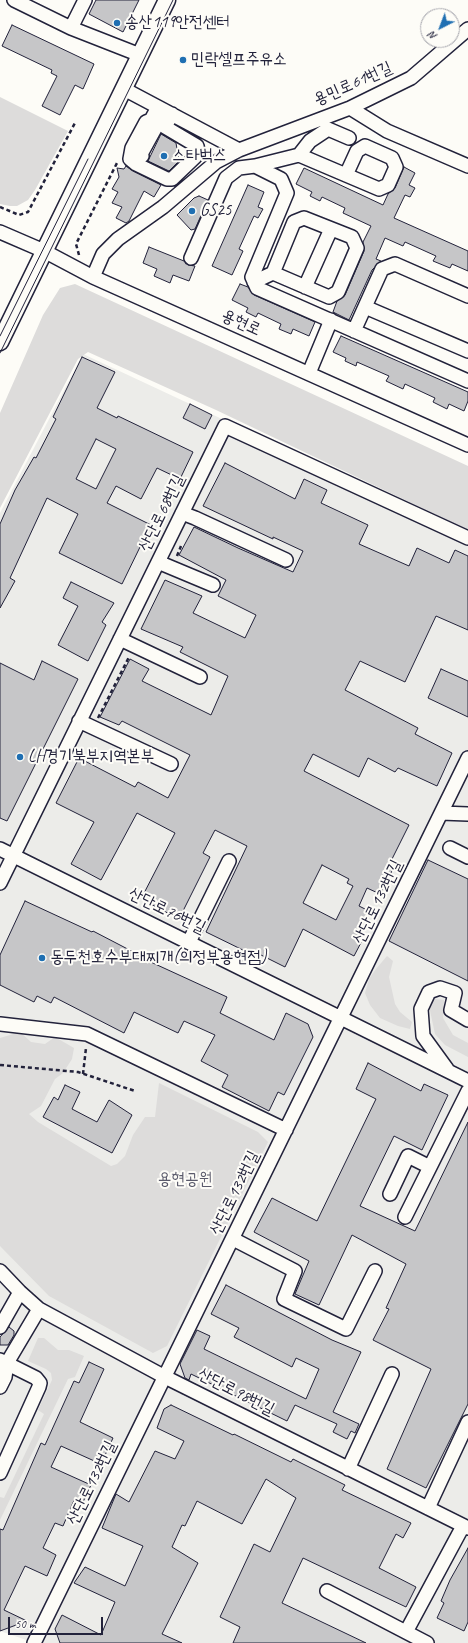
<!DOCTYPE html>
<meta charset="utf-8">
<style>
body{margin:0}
#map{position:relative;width:468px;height:1643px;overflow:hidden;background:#fdfcf7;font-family:Caveat,sans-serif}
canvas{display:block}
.north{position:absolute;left:420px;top:8px;width:40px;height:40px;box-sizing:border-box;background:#fdfcf7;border:1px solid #a5a5ac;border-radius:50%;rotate:222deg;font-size:11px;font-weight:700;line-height:16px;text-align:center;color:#22223b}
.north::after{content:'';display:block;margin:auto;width:14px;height:18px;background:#1f6fb2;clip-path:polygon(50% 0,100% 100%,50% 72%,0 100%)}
.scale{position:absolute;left:8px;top:1617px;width:95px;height:18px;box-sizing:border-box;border:2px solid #22223b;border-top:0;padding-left:5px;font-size:12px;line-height:14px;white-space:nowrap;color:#22223b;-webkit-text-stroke:3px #fdfcf7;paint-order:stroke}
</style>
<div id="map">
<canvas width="468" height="1643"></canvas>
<div class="north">N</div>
<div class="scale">50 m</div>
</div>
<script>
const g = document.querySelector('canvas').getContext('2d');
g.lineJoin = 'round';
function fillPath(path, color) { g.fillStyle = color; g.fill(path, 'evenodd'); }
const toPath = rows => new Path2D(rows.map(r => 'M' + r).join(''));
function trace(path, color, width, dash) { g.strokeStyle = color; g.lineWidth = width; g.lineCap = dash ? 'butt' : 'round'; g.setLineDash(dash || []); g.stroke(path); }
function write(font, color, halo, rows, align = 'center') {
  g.font = font + ' Caveat,"Poor Story",sans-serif'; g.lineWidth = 4; g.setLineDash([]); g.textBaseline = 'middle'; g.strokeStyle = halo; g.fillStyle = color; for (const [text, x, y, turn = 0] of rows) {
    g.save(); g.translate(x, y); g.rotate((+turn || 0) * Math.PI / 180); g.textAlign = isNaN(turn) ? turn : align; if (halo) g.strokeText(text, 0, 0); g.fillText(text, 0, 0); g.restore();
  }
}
fillPath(toPath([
 [83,354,468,534,468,1643,35,1643,0,1631,0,513]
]), '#ecece9');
fillPath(toPath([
 [0,97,68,131,35,190,28,200,17,206,10,206,0,204],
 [75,284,468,466,468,530,216,410,88,352,78,359,0,508,0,413,43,315,60,288],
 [387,956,393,961,389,977,395,1004,400,1012,412,1022,410,1029,398,1026,380,1018,370,1005,365,993,369,979,376,969],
 [435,999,444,1000,443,1018,453,1035,468,1043,468,1057,445,1045,435,1034,429,1006],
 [20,1032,31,1042,45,1044,55,1037,74,1048,72,1059,63,1073,55,1079,41,1106,29,1114,38,1122,111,1166,117,1164,125,1156,133,1135,145,1117,155,1117,159,1083,258,1132,268,1142,167,1346,153,1353,49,1296,0,1246,0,1038],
 [38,1338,44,1338,58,1350,69,1350,84,1356,75,1377,68,1379,0,1520,0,1497,4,1498,44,1414,38,1410,52,1380,51,1373,46,1369,28,1361]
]), '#dddcdb');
const building = toPath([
 [96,0,139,0,123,32,89,14,96,0],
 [12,25,94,64,83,89,75,85,60,115,42,106,57,76,51,73,52,70,2,46,12,25],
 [161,134,176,143,179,161,169,171,148,161,161,134],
 [126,166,133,171,161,185,154,197,144,191,129,221,126,223,116,218,122,207,112,203,118,192,112,189,119,177,117,168,124,169,126,166],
 [404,167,415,173,409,185,415,188,410,197,405,195,394,218,468,251,468,271,452,264,450,268,433,261,436,256,405,242,403,246,385,238,376,259,381,261,372,270,349,320,333,312,337,301,345,295,364,251,363,242,371,226,343,213,345,208,322,197,320,201,310,196,312,192,296,184,304,168,383,205,388,194,395,188,404,167],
 [248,185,264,192,258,207,263,209,258,218,254,216,239,249,243,251,232,275,212,266,248,185],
 [199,196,208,200,195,229,191,230,177,215,194,198,199,196],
 [149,247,184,261,188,265,195,266,189,281,173,275,170,283,154,276,157,269,143,263,149,247],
 [240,284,248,287,254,295,315,322,309,336,293,329,291,334,279,329,281,324,258,313,256,317,246,312,248,308,232,300,240,284],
 [341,336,468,392,468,401,464,411,449,404,447,409,433,402,435,398,405,384,403,389,386,381,389,376,357,362,356,366,345,361,346,358,333,352,341,336],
 [82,357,115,372,97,408,117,418,118,416,193,452,180,479,157,468,141,499,116,486,107,503,153,526,144,546,141,545,122,584,59,553,78,514,47,498,10,578,15,581,0,608,0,524,15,490,34,457,36,458,56,419,53,417,82,357],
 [96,439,116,449,96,489,76,479,96,439],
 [190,404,212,415,205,429,183,418,190,404],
 [225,463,295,499,304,479,327,490,321,503,368,525,359,544,409,566,417,548,449,563,455,550,468,556,468,630,436,616,405,682,360,661,345,690,418,728,415,734,452,753,437,786,398,768,395,772,368,758,359,777,313,754,304,771,409,825,389,865,394,867,380,894,367,888,359,906,371,912,361,933,365,935,354,956,303,929,285,967,251,950,249,953,206,932,247,846,215,830,203,853,210,857,179,919,141,899,175,833,137,813,101,880,71,864,94,822,56,803,79,758,135,787,138,782,168,798,190,755,122,721,119,725,100,717,130,659,149,669,142,681,211,715,228,676,180,652,183,647,141,629,165,580,202,596,193,613,245,638,256,615,218,596,226,580,179,555,194,527,238,548,293,572,303,551,273,537,273,539,203,506,225,463],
 [322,865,349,879,347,883,353,886,336,920,303,903,322,865],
 [71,582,114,603,102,622,106,625,88,661,58,645,78,606,63,598,71,582],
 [42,661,78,679,7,821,0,818,0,663,34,680,42,661],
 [441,669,468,681,468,717,428,698,441,669],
 [428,860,468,879,468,981,389,941,428,860],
 [25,901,92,932,93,931,143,957,142,958,227,997,220,1013,274,1040,286,1013,308,1024,313,1037,284,1095,278,1092,269,1111,222,1087,228,1075,201,1061,215,1035,184,1021,178,1033,134,1012,124,1033,54,997,51,1003,37,996,34,1002,0,985,0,955,25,901],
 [368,1063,421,1091,424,1084,448,1095,422,1150,394,1136,360,1206,415,1231,468,1122,468,1404,426,1488,387,1469,431,1369,373,1340,389,1309,386,1308,406,1264,352,1235,319,1305,295,1294,309,1261,254,1232,272,1198,317,1221,376,1099,356,1089,368,1063],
 [65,1085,80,1092,72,1109,97,1122,109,1100,132,1115,112,1153,43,1117,54,1097,58,1100,65,1085],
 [226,1285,332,1340,361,1352,333,1412,359,1424,355,1433,351,1431,347,1439,333,1432,337,1424,295,1405,287,1421,191,1374,189,1380,185,1378,180,1364,197,1330,210,1336,204,1349,306,1399,319,1369,296,1358,292,1367,234,1337,239,1328,211,1314,226,1285],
 [9,1327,14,1331,14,1335,8,1345,0,1345,0,1337,9,1327],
 [89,1362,104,1369,80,1422,113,1438,101,1464,61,1446,51,1467,91,1485,83,1502,75,1498,63,1526,55,1523,43,1548,56,1555,47,1576,25,1566,4,1610,27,1621,0,1631,0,1529,3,1530,41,1443,45,1445,74,1381,79,1383,89,1362],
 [171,1405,233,1435,234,1434,291,1462,293,1459,345,1485,342,1490,411,1523,403,1538,396,1534,379,1568,416,1587,406,1607,303,1558,282,1603,366,1643,233,1643,240,1627,220,1617,254,1544,270,1552,296,1498,266,1479,242,1524,197,1501,185,1526,182,1525,172,1547,198,1563,162,1634,182,1643,60,1643,55,1629,62,1615,101,1635,115,1602,74,1583,85,1567,125,1586,143,1546,102,1528,116,1494,129,1502,155,1451,175,1459,184,1441,157,1428,164,1409,171,1405],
 [468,1548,468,1622,464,1631,437,1618,444,1603,441,1601,450,1580,468,1548]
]);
fillPath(building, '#c6c6c8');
trace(building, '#22223b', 1);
const minor = toPath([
 [14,0,71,28,140,55],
 [71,28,85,0],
 [124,89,239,150],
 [158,107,151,120,146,122,132,148,130,159,136,164,167,179,172,179,195,157,198,151,197,146,165,127,172,114],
 [350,108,387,131,468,166],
 [299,155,310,141,328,129,349,138],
 [142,156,141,154,163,114],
 [255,166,299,155,346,175,379,189,388,185,396,167,392,158,365,146,357,151,346,175],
 [0,232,44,251,93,277,468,445],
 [191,258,226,178,239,168,255,166,281,179,287,193,252,277,257,288,468,381],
 [93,277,103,254,118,239,163,207,216,162,239,150,350,108,411,78,468,29],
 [254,282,273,273,294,222,304,218,352,237,357,248,338,292,329,297,273,273],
 [305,287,331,229],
 [365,307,468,351],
 [354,331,382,269,395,264,468,296],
 [309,373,331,320],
 [182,513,195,518,286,560],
 [158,562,213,585],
 [120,639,200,677],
 [79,721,171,764],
 [441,813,468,814],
 [450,848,468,857],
 [0,849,468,1081],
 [0,883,225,426,468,538],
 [189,942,229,861],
 [0,1024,87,1034,286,1130],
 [447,1069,423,1036,421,1009,429,992,440,988,455,993,451,1010,468,1020],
 [390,1194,408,1156,430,1167],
 [405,1217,468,1091],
 [233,1239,295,1271,284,1299,346,1329,375,1271],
 [0,1271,20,1292,39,1309,165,1377,468,1528],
 [0,1327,20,1292],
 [0,1360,36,1378,40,1383,39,1387,0,1473],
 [0,1387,5,1377,7,1363,39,1309],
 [348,1469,392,1374],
 [428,1508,468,1422],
 [327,1591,427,1643],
 [406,1632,463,1526],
 [34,1643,468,758]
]);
const major = toPath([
 [0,342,167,0]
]);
trace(minor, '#22223b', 16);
trace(major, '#22223b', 19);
trace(toPath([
 [0,207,19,215,28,212,76,121],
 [79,255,76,244,118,161],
 [177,556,181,546],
 [98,718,129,657],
 [0,1065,78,1072,135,1091],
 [83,1074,86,1048]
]), '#22223b', 2.5, [4, 3]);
trace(minor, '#fdfcf7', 13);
trace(major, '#fdfcf7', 16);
trace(toPath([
 [0,336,88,159],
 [0,353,173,0]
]), '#22223b', 1);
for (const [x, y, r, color] of [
 [117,23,4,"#1f6fb2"],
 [183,60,4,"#1f6fb2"],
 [164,156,4,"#1f6fb2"],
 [192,211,4,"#1f6fb2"],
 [20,757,4,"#1f6fb2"],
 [42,958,4,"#1f6fb2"]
]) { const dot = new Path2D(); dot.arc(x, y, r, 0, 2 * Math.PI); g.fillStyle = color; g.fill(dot); trace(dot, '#fdfcf7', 1.5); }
write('17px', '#22223b', '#fdfcf7', [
 ["송산119안전센터",125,23],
 ["민락셀프주유소",191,60],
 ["스타벅스",172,156],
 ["GS25",200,211],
 ["LH경기북부지역본부",28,757],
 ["동두천호수부대찌개(의정부용현점)",50,958]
], 'left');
write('17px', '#22223b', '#fdfcf7', [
 ["용민로61번길",353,84,-24],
 ["용현로",241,323,24],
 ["산단로68번길",162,513,-64],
 ["산단로132번길",378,902,-64],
 ["산단로76번길",167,911,26],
 ["산단로132번길",235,1193,-64],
 ["산단로98번길",236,1392,27],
 ["산단로132번길",92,1483,-64]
]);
write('17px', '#5a5a6b', '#fdfcf7', [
 ["용현공원",185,1180]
]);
</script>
